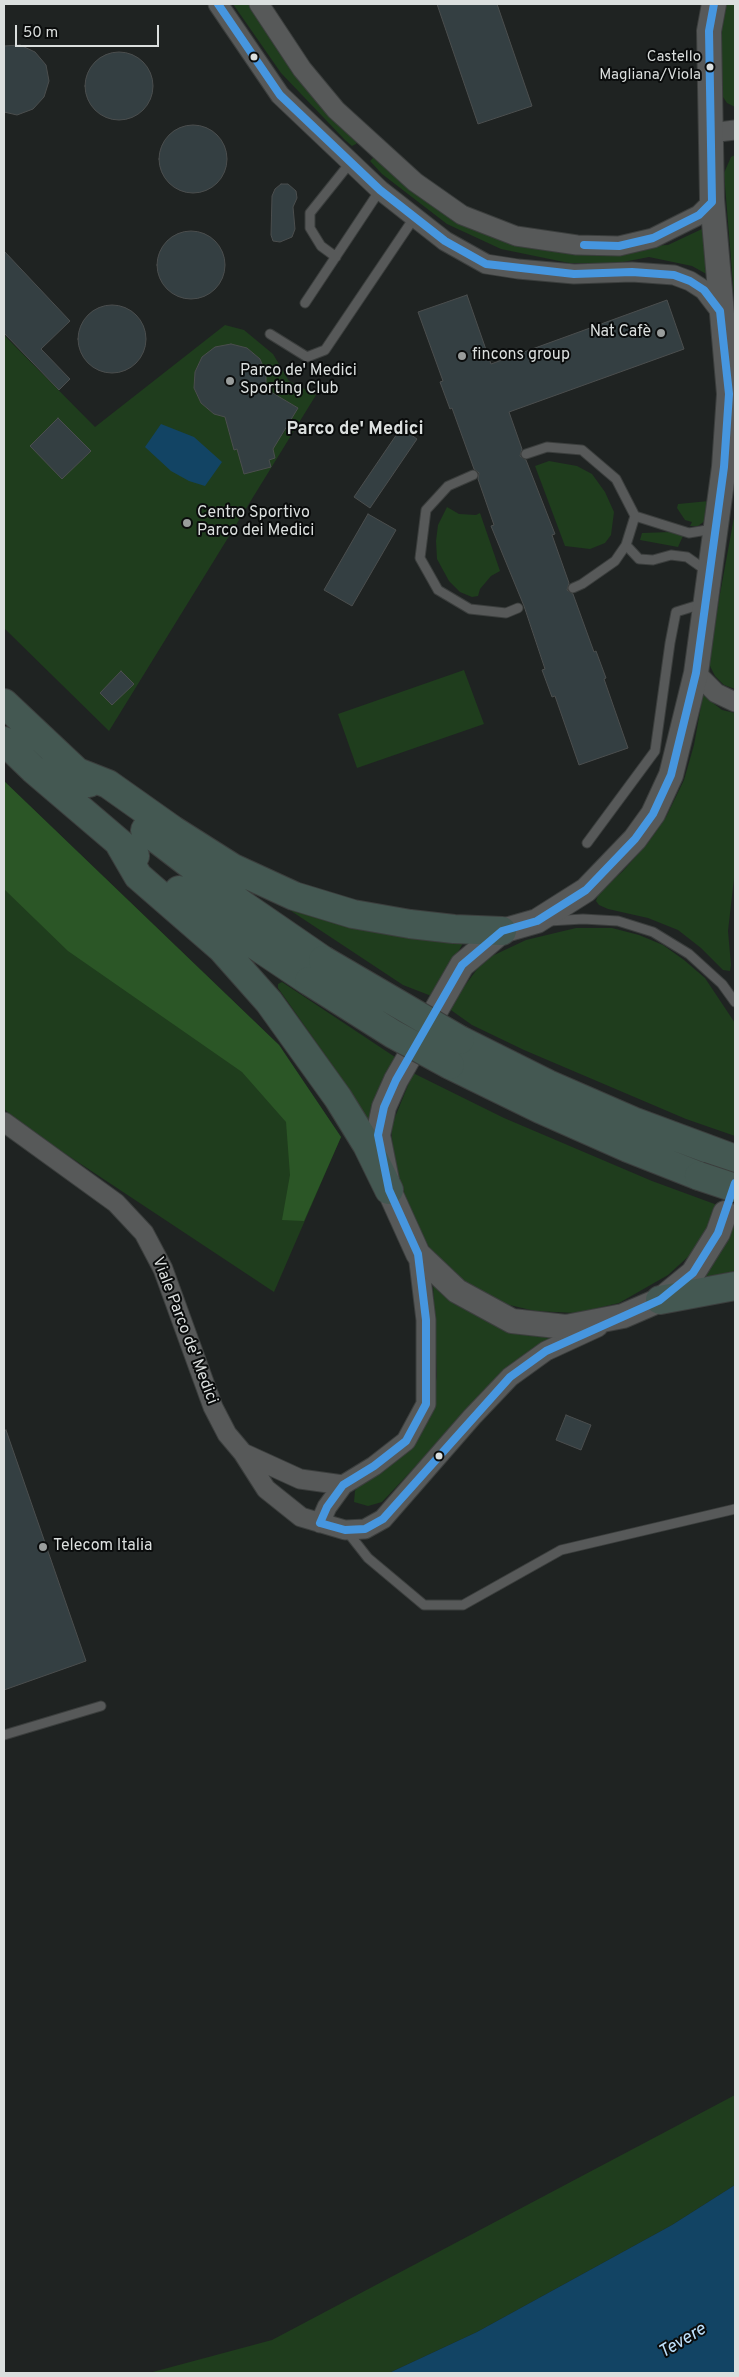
<!DOCTYPE html>
<meta charset="utf-8">
<style>
body{margin:0}
#map{position:relative;width:739px;height:2377px;overflow:hidden;background:#1f2322;font-family:Overpass,sans-serif}
canvas{display:block}
.frame{position:absolute;inset:0;border:5px solid #dbdfde;pointer-events:none}
.scale{position:absolute;left:15px;top:25px;width:144px;height:22px;box-sizing:border-box;border:2px solid #dbdfde;border-top:0;padding-left:6px;font-size:15px;line-height:18px;white-space:nowrap;color:#dbdfde;-webkit-text-stroke:4px #0a0c0c;paint-order:stroke}
</style>
<div id="map">
<canvas width="739" height="2377"></canvas>
<div class="frame"></div>
<div class="scale">50 m</div>
</div>
<script>
const g = document.querySelector('canvas').getContext('2d');
g.lineJoin = 'round';
function fillPath(path, color) { g.fillStyle = color; g.fill(path, 'evenodd'); }
const toPath = rows => new Path2D(rows.map(r => 'M' + r).join(''));
function trace(path, color, width, dash) { g.strokeStyle = color; g.lineWidth = width; g.lineCap = dash ? 'butt' : 'round'; g.setLineDash(dash || []); g.stroke(path); }
function write(font, color, halo, rows, align = 'center') {
  g.font = font + ' Overpass,sans-serif'; g.lineWidth = 4; g.setLineDash([]); g.textBaseline = 'middle'; g.strokeStyle = halo; g.fillStyle = color; for (const [text, x, y, turn = 0] of rows) {
    g.save(); g.translate(x, y); g.rotate((+turn || 0) * Math.PI / 180); g.textAlign = isNaN(turn) ? turn : align; if (halo) g.strokeText(text, 0, 0); g.fillText(text, 0, 0); g.restore();
  }
}
fillPath(toPath([
 [233,4,249,4,276,44,359,140,356,144,352,146,345,140,281,73],
 [725,4,735,4,735,107,727,103,721,94,718,35],
 [377,154,432,199,566,250,668,245,702,229,710,276,692,266,649,257,618,263,569,263,501,249,447,224,382,174,370,161],
 [735,155,735,308,724,173,731,157],
 [225,325,244,330,273,354,289,381,316,395,109,731,4,628,4,335,95,427],
 [231,344,247,348,260,359,266,374,266,390,214,414,201,403,194,388,195,372,202,357],
 [271,392,298,408,282,435,255,419],
 [549,461,577,466,592,474,605,492,614,512,611,535,605,543,590,549,565,546,535,466],
 [709,501,706,520,698,526,690,526,692,522,685,520,677,508,678,504],
 [447,507,459,514,476,515,480,513,500,571,491,576,480,589,478,596,472,597,460,592,449,581,437,559,436,541,438,525],
 [735,512,735,689,724,685,715,676,709,664,709,654],
 [671,532,683,536,678,547,640,540,642,533],
 [464,670,484,724,357,768,338,714],
 [703,695,722,710,735,713,735,870,728,931,731,965,730,971,723,970,701,948,678,930,648,918,608,909,599,905,596,901,599,891,622,872,647,844,666,817,684,780,694,745],
 [4,781,279,1045,341,1137,274,1292,31,1131,4,1109],
 [270,897,374,928,463,943,434,997,403,985],
 [576,928,612,928,639,935,663,945,684,960,705,978,735,1023,735,1136,686,1119,524,1050,472,1025,448,1008,478,968,492,956,526,940],
 [282,982,401,1061,371,1129,354,1096,278,988,278,984],
 [413,1073,504,1118,652,1181,720,1206,702,1244,668,1275,619,1303,576,1313,535,1311,501,1303,469,1286,439,1261,410,1219,395,1173,391,1127],
 [735,1220,735,1271,705,1277,730,1235],
 [433,1284,454,1304,488,1321,554,1337,506,1370,382,1502,368,1506,354,1502,355,1491,362,1480,431,1406,437,1376],
 [735,2095,735,2185,672,2225,477,2332,389,2373,149,2373,272,2340]
]), '#1f3d1d');
fillPath(toPath([
 [4,781,279,1045,341,1137,304,1221,282,1220,290,1175,286,1122,242,1072,68,951,4,889]
]), '#2b5626');
fillPath(toPath([
 [161,424,194,437,222,462,205,486,189,481,171,471,145,447],
 [735,2185,735,2373,389,2373,477,2332,672,2225]
]), '#124464');
const building = toPath([
 [437,4,497,4,532,106,478,124,437,4],
 [20,45,35,52,46,65,49,81,44,97,33,109,17,115,4,112,4,46,20,45],
 '85 86a34 34 0 1 1 68 0a34 34 0 1 1-68 0Z',
 '159 159a34 34 0 1 1 68 0a34 34 0 1 1-68 0Z',
 [281,184,288,184,296,191,297,198,293,207,295,229,292,237,280,242,273,241,271,235,272,196,275,189,281,184],
 '157 265a34 34 0 1 1 68 0a34 34 0 1 1-68 0Z',
 [4,251,70,321,41,349,70,379,59,390,4,333,4,251],
 [467,295,491,364,667,300,684,349,509,412,522,449,520,456,526,460,555,534,552,535,569,583,567,590,573,594,594,652,596,651,606,678,604,679,628,748,579,765,555,696,552,697,542,670,545,669,524,606,491,526,494,525,478,479,479,473,474,469,452,408,450,409,440,382,443,381,418,312,467,295],
 '78 339a34 34 0 1 1 68 0a34 34 0 1 1-68 0Z',
 [231,344,247,348,260,359,266,374,266,389,298,408,273,449,275,458,269,460,271,467,244,474,237,449,234,450,225,417,214,414,201,403,194,388,195,372,202,357,215,347,231,344],
 [58,418,91,451,62,479,30,446,58,418],
 [401,428,417,439,370,508,354,497,401,428],
 [368,514,396,530,352,606,324,590,368,514],
 [121,671,134,684,112,705,100,693,121,671],
 [566,1415,591,1425,581,1450,556,1440,566,1415],
 [6,1430,86,1661,4,1690,4,1431,6,1430]
]);
fillPath(building, '#343f42');
trace(building, '#4b4e4e', 1);
const service = toPath([
 [336,257,321,246,310,228,310,213,350,163],
 [305,303,380,190],
 [270,334,307,357,325,350,414,218],
 [526,454,547,447,582,450,616,479,635,516,626,545,615,561,582,584,573,588],
 [473,475,448,486,426,510,420,558,438,590,470,609,506,613,518,608],
 [635,516,689,533,713,529],
 [626,545,639,559,653,560,671,555,687,557,707,571],
 [587,843,655,751,670,643,676,612,705,603],
 [549,921,583,919,618,921,653,932,689,954,722,984,735,1002],
 [346,1530,368,1558,424,1605,463,1605,561,1550,735,1509],
 [4,1735,101,1706]
]);
const minor = toPath([
 [218,4,280,95,380,190,445,241,486,264,518,269,574,274,632,272,674,275,690,281,704,290,720,311],
 [259,4,302,69,336,110,415,182,462,215,516,236,577,245,619,246,653,238,699,215,712,202],
 [710,133,735,130],
 [696,673,716,693,735,702],
 [4,1122,116,1203,144,1233,163,1269,213,1407,227,1434,243,1453,266,1489,301,1517,345,1530,365,1529,383,1519,472,1417,510,1377,546,1351,598,1327],
 [243,1453,300,1479,343,1485,374,1466,406,1441,426,1404,426,1320,418,1254],
 [320,1523,327,1507,343,1485]
]);
const tertiary = toPath([
 [714,4,709,31,712,199,729,394,724,467,696,673,671,775,653,814,635,839,586,890,537,921,502,931,462,965,396,1080,384,1107,378,1135,389,1190,418,1254,457,1291,512,1321,566,1327,623,1316,660,1300,693,1273,718,1233,725,1213]
]);
const motorway = toPath([
 [4,703,89,783],
 [4,741,33,769,135,856],
 [75,771,108,784,173,830,233,868,294,896,353,914,410,924,454,929,502,931],
 [145,830,243,905,323,960],
 [120,845,138,876,222,949,269,1002,338,1098,367,1145,389,1190],
 [179,890,231,929,309,981],
 [460,1040,548,1084,633,1121,735,1159],
 [450,1065,540,1109,628,1148,699,1176],
 [660,1300,735,1286]
]);
trace(service, '#3b3e3d', 11);
trace(minor, '#3b3e3d', 21);
trace(tertiary, '#3b3e3d', 26);
trace(motorway, '#3b3e3d', 30);
trace(service, '#575959', 9);
trace(minor, '#575959', 19);
trace(tertiary, '#575959', 24);
trace(motorway, '#445852', 28);
const motorwayBridge = toPath([
 [323,960,460,1040],
 [309,981,393,1034,450,1065],
 [699,1176,735,1188]
]);
trace(motorwayBridge, '#3b3e3d', 30, []);
trace(motorwayBridge, '#445852', 28);
trace(toPath([
 [218,4,280,95,380,190,445,241,486,264,574,274,632,272,674,275,690,281,704,290,720,311,729,394,724,467,696,673,671,775,653,814,635,839,586,890,537,921,502,931,462,965,396,1080,384,1107,378,1135,389,1190,418,1254,426,1320,426,1404,406,1441,374,1466,343,1485,327,1507,320,1523,345,1530,365,1529,383,1519,510,1377,546,1351,660,1300,693,1273,718,1233,735,1183],
 [584,245,619,246,653,238,699,215,712,202,709,31,714,4]
]), '#4696df', 8);
for (const [x, y, r, color] of [
 [254,57,4.5,"#dbdfde"],
 [710,67,4.5,"#dbdfde"],
 [661,333,5,"#999d9c"],
 [462,356,5,"#999d9c"],
 [230,381,5,"#999d9c"],
 [187,523,5,"#999d9c"],
 [439,1456,4.5,"#dbdfde"],
 [43,1547,5,"#999d9c"]
]) { const dot = new Path2D(); dot.arc(x, y, r, 0, 2 * Math.PI); g.fillStyle = color; g.fill(dot); trace(dot, '#0a0c0c', 2); }
write('15px', '#dbdfde', '#0a0c0c', [
 ["Castello",701,58],
 ["Magliana/Viola",701,76]
], 'right');
write('16px', '#dbdfde', '#0a0c0c', [
 ["Nat Cafè",651,333,"right"],
 ["fincons group",472,356],
 ["Parco de' Medici",240,372],
 ["Sporting Club",240,390],
 ["Centro Sportivo",197,514],
 ["Parco dei Medici",197,532],
 ["Telecom Italia",53,1547]
], 'left');
write('16px', '#dbdfde', '#0a0c0c', [
 ["Viale Parco de' Medici",184,1331,69]
]);
write('bold 18px', '#dbdfde', '#0a0c0c', [
 ["Parco de' Medici",355,430]
]);
write('italic 18px', '#bee1fc', '#0a0c0c', [
 ["Tevere",683,2342,-31]
]);
</script>
